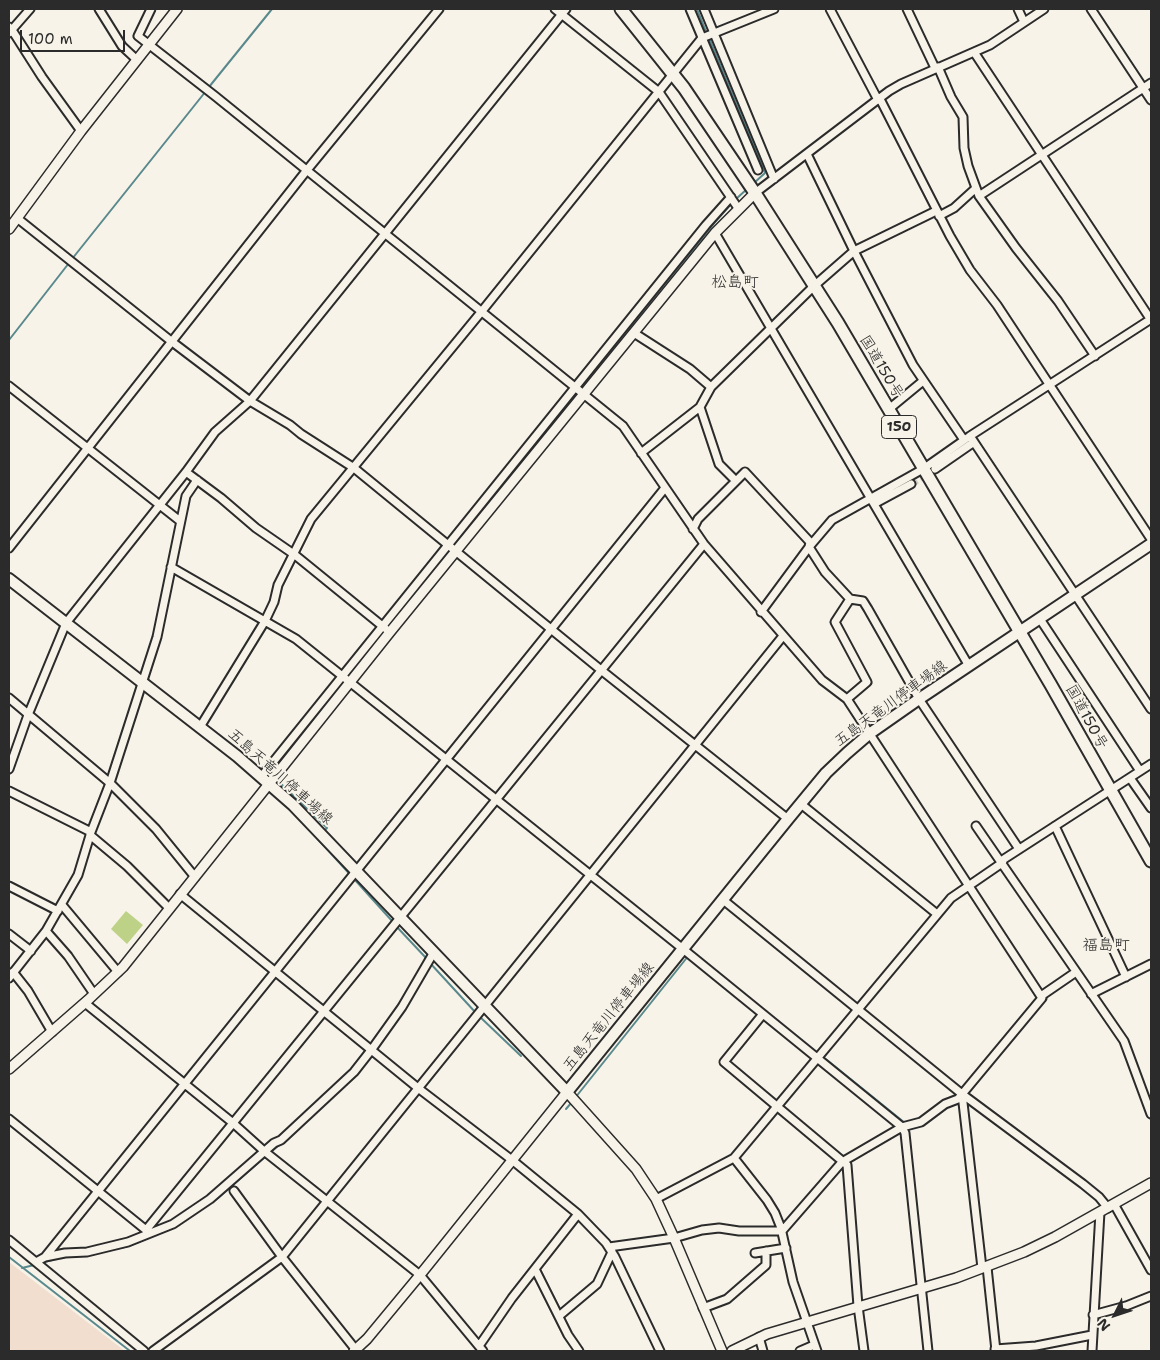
<!DOCTYPE html>
<meta charset="utf-8">
<style>
body{margin:0}
#map{position:relative;width:1160px;height:1360px;overflow:hidden;background:#f7f3e8;font-family:"Shantell Sans",sans-serif}
canvas{display:block}
.frame{position:absolute;inset:0;border:10px solid #2b2b2b;pointer-events:none}
.north{position:absolute;left:1090px;top:1290px;width:50px;height:50px;-webkit-text-stroke:4px #f7f3e8;paint-order:stroke;rotate:229deg;font-size:14px;font-weight:700;line-height:20px;text-align:center;color:#2b2b2b}
.north::after{content:'';display:block;margin:auto;width:18px;height:22px;background:#2b2b2b;clip-path:polygon(50% 0,100% 100%,50% 72%,0 100%)}
.scale{position:absolute;left:20px;top:30px;width:105px;height:22px;box-sizing:border-box;border:2px solid #2b2b2b;border-top:0;padding-left:6px;font-size:15px;line-height:18px;white-space:nowrap;color:#2b2b2b;-webkit-text-stroke:4px #f7f3e8;paint-order:stroke}
</style>
<div id="map">
<canvas width="1160" height="1360"></canvas>
<div class="frame"></div>
<div class="north">N</div>
<div class="scale">100 m</div>
</div>
<script>
const g = document.querySelector('canvas').getContext('2d');
g.lineJoin = 'round';
function fillPath(path, color) { g.fillStyle = color; g.fill(path, 'evenodd'); }
const toPath = rows => new Path2D(rows.map(r => 'M' + r).join(''));
function trace(path, color, width, dash) { g.strokeStyle = color; g.lineWidth = width; g.lineCap = dash ? 'butt' : 'round'; g.setLineDash(dash || []); g.stroke(path); }
function write(font, color, halo, rows, align = 'center') {
  g.font = font + ' "Shantell Sans","Klee One",sans-serif'; g.lineWidth = 4; g.setLineDash([]); g.textBaseline = 'middle'; g.strokeStyle = halo; g.fillStyle = color; for (const [text, x, y, turn = 0] of rows) {
    g.save(); g.translate(x, y); g.rotate((+turn || 0) * Math.PI / 180); g.textAlign = isNaN(turn) ? turn : align; if (halo) g.strokeText(text, 0, 0); g.fillText(text, 0, 0); g.restore();
  }
}
fillPath(toPath([
 [9,1262,125,1351,9,1351]
]), '#f1decf');
fillPath(toPath([
 [126,911,143,925,127,944,111,929]
]), '#bed287');
trace(toPath([
 [697,9,707,34],
 [709,38,765,173,754,183],
 [209,87,272,9],
 [736,199,747,189],
 [72,259,206,91],
 [9,340,69,263],
 [580,388,715,222,732,203],
 [453,546,577,392],
 [387,628,450,550],
 [348,676,384,631],
 [271,775,269,773,345,680],
 [277,780,327,828,325,830],
 [317,838,393,922],
 [396,926,427,959],
 [430,963,476,1013],
 [479,1016,521,1056],
 [821,1056,827,1060,905,1123],
 [575,1098,689,955],
 [566,1109,572,1102],
 [272,1151,278,1146],
 [176,1226,218,1198,266,1156],
 [919,1232,925,1284],
 [93,1254,129,1246,153,1236],
 [9,1257,130,1351],
 [41,1263,63,1257,88,1255],
 [22,1268,34,1265],
 [925,1289,932,1351]
]), '#59898d', 2);
trace(toPath([
 [911,484,930,472]
]), '#cecbc2', 7, [7, 3.5]);
const minor = toPath([
 [99,9,122,46,137,60],
 [151,9,138,36,215,96,623,426,704,544,822,680,847,699,1042,998,958,1099,945,1104,921,1122,902,1127,842,1162,782,1231,739,1231,719,1228,702,1230,674,1238,609,1247],
 [555,9,659,92,738,208],
 [690,9,758,170],
 [704,9,774,179],
 [830,9,878,100],
 [907,9,935,68],
 [1018,9,1024,22],
 [1091,9,1151,100],
 [9,27,12,30,42,77,81,131],
 [9,33,30,9],
 [974,52,1151,320],
 [938,67,951,97,963,117,964,148,968,166,979,196,1016,248,1058,301,1095,356],
 [880,99,950,236,970,270,997,305,1151,539],
 [807,154,854,251,913,365,964,440],
 [755,193,889,91,901,84,990,45,1044,9],
 [979,196,1151,83],
 [939,216,954,208,976,188],
 [17,218,171,341,250,401,290,425,301,434,354,468,601,670,788,819],
 [715,233,969,666],
 [634,333,690,369,711,387],
 [9,386,180,521],
 [700,407,719,464,736,481,745,472,810,542,809,547,825,572,850,599,835,622,867,682,847,699],
 [889,409,923,381],
 [970,436,1151,709],
 [641,453,700,407,711,387,814,286,854,251,936,211],
 [935,469,974,442],
 [186,472,221,498,256,528,295,555,386,629],
 [874,504,911,484],
 [693,529,698,519,736,481],
 [9,548,307,170,439,9],
 [171,567,296,639,683,949,902,1127,905,1133,928,1351],
 [850,599,863,601,868,609,919,699,1019,849],
 [761,612,809,547,832,520,923,469,970,436,1151,319],
 [1040,619,1140,771],
 [9,698,110,783,156,829,195,877],
 [200,727,265,621,274,602,278,585,311,519,482,311,702,38,774,9],
 [9,769,28,715,66,623,186,472,215,432,250,401,566,9],
 [261,777,706,225,731,197],
 [1130,778,1151,808],
 [9,791,91,832],
 [801,804,937,914],
 [976,826,1124,1041,1151,1114],
 [1055,826,1126,977],
 [90,835,127,866,169,908],
 [9,886,58,911],
 [180,894,418,1088,512,1160,578,1214,606,1243,615,1257,660,1351],
 [722,899,962,1094,1083,1184,1099,1197,1108,1208],
 [62,905,118,972],
 [46,931,68,956,94,994],
 [9,934,31,951],
 [13,972,28,991,52,1032],
 [9,978,46,931,78,875,91,832,110,783,157,637,186,496,197,480],
 [1091,994,1151,964],
 [1041,996,1076,972],
 [85,1003,233,1123,264,1151,420,1275,483,1351],
 [763,1014,724,1062,847,1165,858,1306,864,1351],
 [962,1094,982,1268],
 [9,1119,146,1230,704,544],
 [734,1158,767,1200,775,1213,781,1228,793,1282,817,1351],
 [234,1191,282,1257,356,1350],
 [656,1199,734,1158,951,898,1002,863,1004,859,1151,764],
 [1114,1204,1151,1270],
 [9,1240,144,1351],
 [755,1253,786,1248],
 [45,1257,665,488],
 [36,1262,45,1257,65,1253,87,1252,128,1242,173,1224,210,1199,274,1143,281,1140,354,1072,372,1049,402,1007,434,952],
 [987,1267,996,1351],
 [535,1269,568,1335,579,1351],
 [703,1308,727,1299,766,1265,766,1251],
 [1093,1315,1126,1306,1151,1296],
 [559,1316,597,1284,612,1252],
 [759,1337,763,1351],
 [479,1346,512,1298,578,1214],
 [995,1349,1036,1346,1092,1335],
 [153,1351,282,1257,783,636],
 [800,1351,814,1345],
 [1092,1351,1100,1212]
]);
const tertiary = toPath([
 [9,229,81,131,177,9],
 [9,1069,88,1000,123,967,390,632,715,233,755,193],
 [354,1351,367,1339,420,1275,567,1092,636,1169,656,1199,674,1238,722,1351],
 [732,1351,767,1334,956,1278,1024,1252,1055,1237,1151,1183]
]);
const secondary = toPath([
 [9,579,237,756,293,805,567,1092,788,819,826,773,847,753,869,734,919,699,1151,544]
]);
const trunk = toPath([
 [621,9,684,88,755,193,838,323,1051,685,1151,861]
]);
trace(minor, '#2b2b2b', 11);
trace(tertiary, '#2b2b2b', 12);
trace(secondary, '#2b2b2b', 14);
trace(trunk, '#2b2b2b', 15);
trace(minor, '#f7f3e8', 7);
trace(tertiary, '#f7f3e8', 9);
trace(secondary, '#f7f3e8', 10);
trace(trunk, '#f7f3e8', 11);
for (const [x, y, w] of [
 [899,427,35]
]) { const box = new Path2D(); box.roundRect(x - w / 2, y - 11.5, w, 23, 4); g.fillStyle = '#f7f3e8'; g.fill(box); trace(box, '#2b2b2b', 1); }
write('bold 14px', '#2b2b2b', null, [
 ["150",899,427]
]);
write('15px', '#2b2b2b', '#f7f3e8', [
 ["国道150号",881,367,59],
 ["五島天竜川停車場線",891,704,-36],
 ["国道150号",1086,717,61],
 ["五島天竜川停車場線",280,777,42],
 ["五島天竜川停車場線",609,1017,-51]
]);
write('16px', '#2b2b2b', '#f7f3e8', [
 ["松島町",735,283],
 ["福島町",1106,946]
]);
</script>
